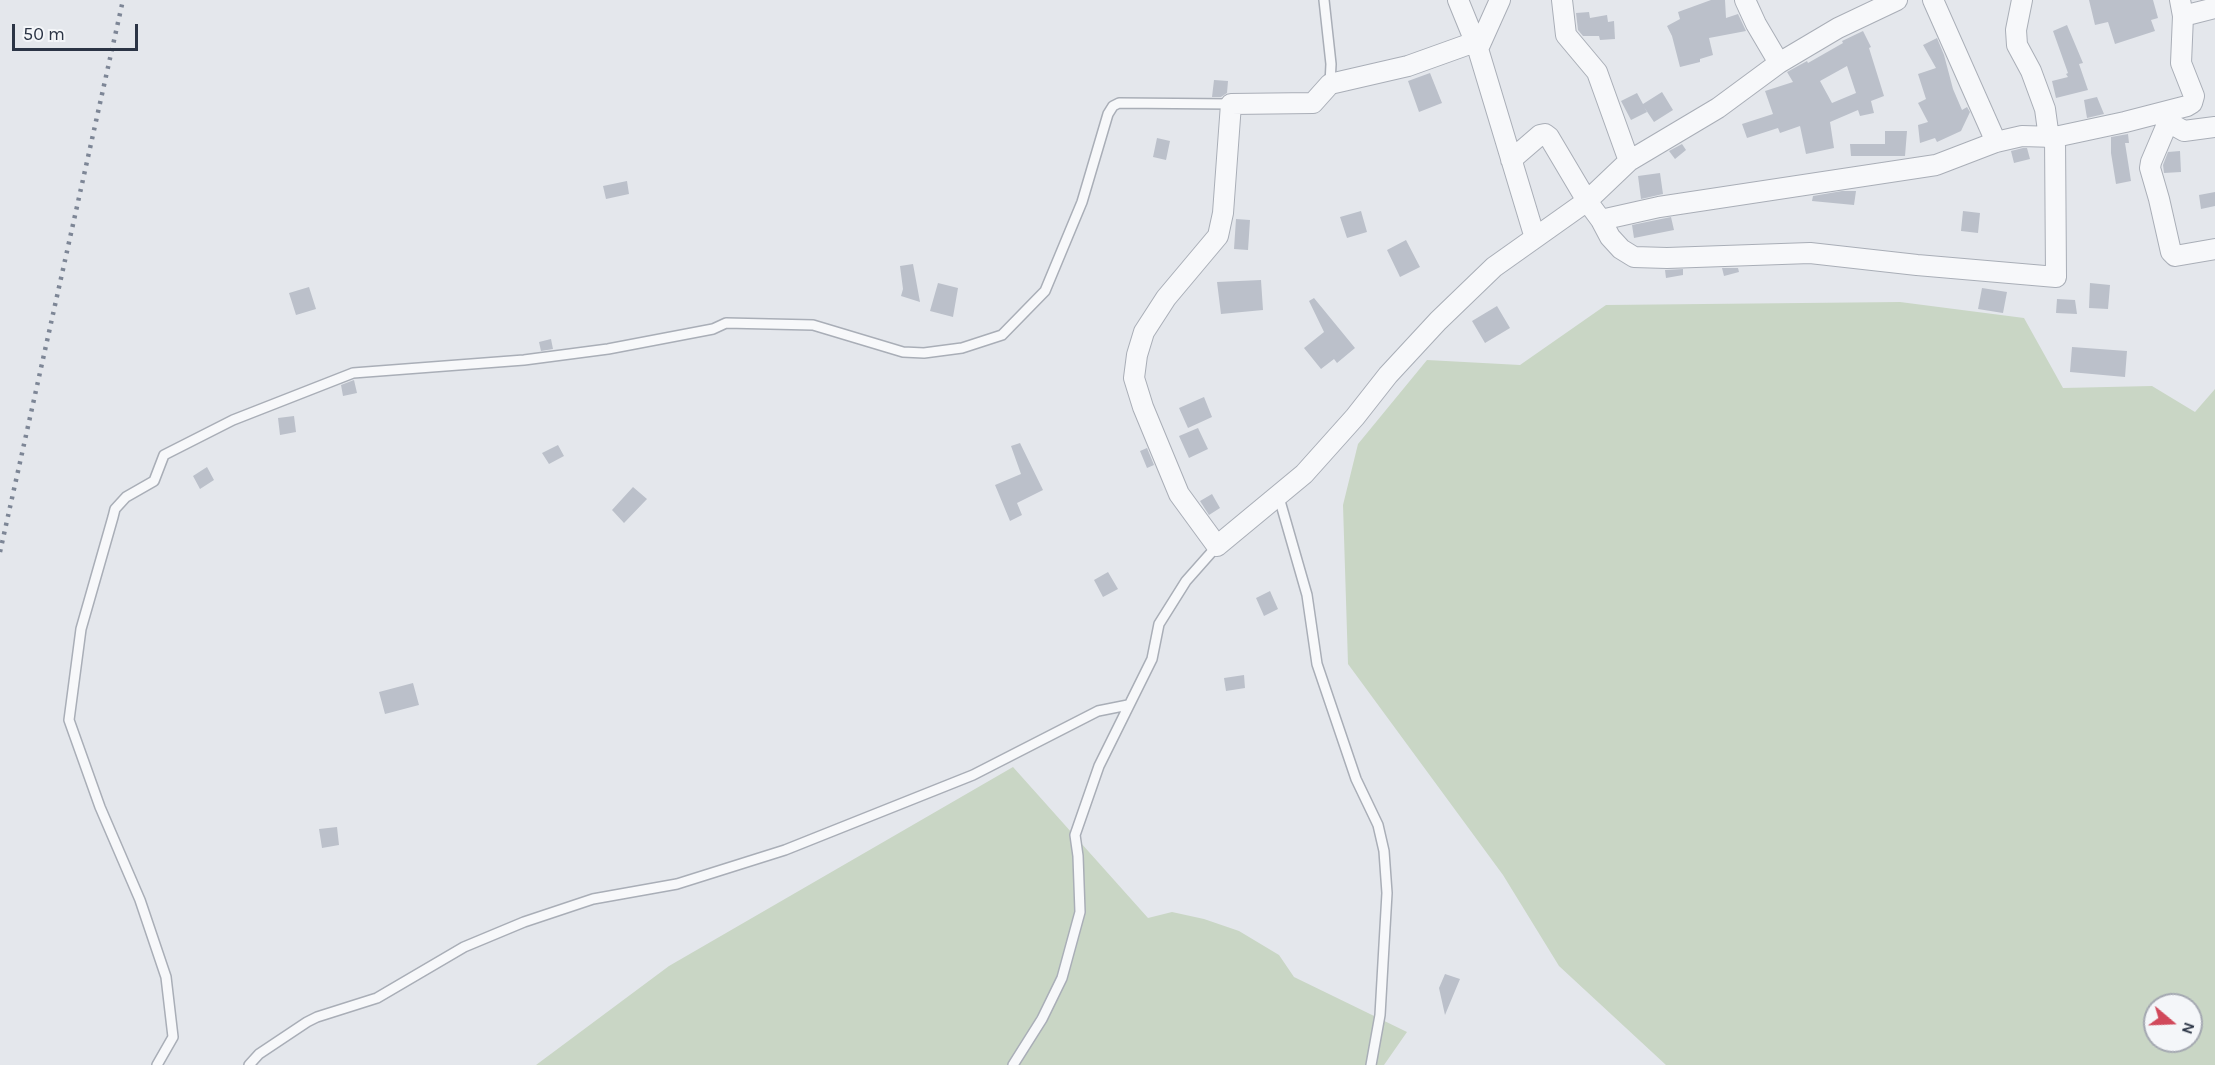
<!DOCTYPE html>
<style>
body{margin:0}
#map{position:relative;width:2215px;height:1065px;overflow:hidden;background:#e4e7ec;font-family:Karla,sans-serif}
canvas{display:block}
.north{position:absolute;left:2143px;top:993px;width:60px;height:60px;box-sizing:border-box;background:#f4f6f9;border:2px solid #a4a8b1;border-radius:50%;rotate:109deg;font-size:16px;font-weight:700;line-height:24px;text-align:center;color:#2b3445}
.north::after{content:'';display:block;margin:auto;width:21px;height:27px;background:#d1495b;clip-path:polygon(50% 0,100% 100%,50% 72%,0 100%)}
.scale{position:absolute;left:12px;top:24px;width:126px;height:27px;box-sizing:border-box;border:3px solid #2b3445;border-top:0;padding-left:8px;font-size:18px;line-height:21px;white-space:nowrap;color:#2b3445;-webkit-text-stroke:4px #f4f6f9;paint-order:stroke}
</style>
<div id="map">
<canvas width="2215" height="1065"></canvas>
<div class="north">N</div>
<div class="scale">50 m</div>
</div>
<script>
const g = document.querySelector('canvas').getContext('2d');
g.lineJoin = 'round';
function fillPath(path, color) { g.fillStyle = color; g.fill(path, 'evenodd'); }
const toPath = rows => new Path2D(rows.map(r => 'M' + r).join(''));
function trace(path, color, width, dash) { g.strokeStyle = color; g.lineWidth = width; g.lineCap = dash ? 'butt' : 'round'; g.setLineDash(dash || []); g.stroke(path); }
fillPath(toPath([
 [1900,302,2024,318,2063,388,2152,386,2195,412,2215,389,2215,1065,1666,1065,1559,966,1503,875,1348,664,1343,505,1358,444,1427,360,1520,365,1606,305],
 [2155,1005,2191,1005,2191,1041,2155,1041],
 [1013,767,1148,918,1172,912,1204,919,1239,931,1279,955,1294,977,1407,1032,1384,1065,536,1065,669,966]
]), '#c9d6c5');
fillPath(toPath([
 [1711,0,1725,0,1726,18,1738,14,1746,31,1709,38,1713,55,1700,59,1700,62,1680,67,1672,36,1667,26,1680,19,1678,12],
 [2089,0,2153,0,2158,18,2151,20,2155,31,2115,44,2108,22,2095,25],
 [1589,12,1590,18,1607,15,1608,22,1614,21,1615,39,1600,40,1599,36,1583,36,1578,30,1576,13],
 [2067,25,2083,63,2079,64,2088,90,2056,98,2052,81,2068,77,2066,74,2068,73,2053,31],
 [1863,31,1871,47,1869,48,1884,96,1871,101,1874,113,1860,116,1858,110,1830,122,1834,148,1806,154,1800,126,1780,133,1778,128,1747,138,1742,124,1773,114,1765,91,1793,82,1787,72,1807,61,1808,63,1843,43,1842,41],
 [1847,66,1856,93,1832,103,1820,81],
 [1937,38,1944,55,1953,89,1962,110,1967,107,1970,112,1961,131,1937,142,1935,138,1920,143,1918,125,1928,122,1918,103,1926,99,1918,74,1936,68,1923,45],
 [1430,73,1442,103,1419,112,1408,81],
 [1214,80,1228,81,1227,93,1221,97,1212,97],
 [1662,92,1673,110,1654,122,1644,107,1647,112,1631,120,1621,101,1637,93,1643,104],
 [2097,97,2104,114,2087,118,2084,100],
 [1885,131,1907,131,1905,156,1851,156,1850,144,1885,144],
 [2128,134,2129,143,2125,143,2131,181,2116,184,2111,153,2111,137],
 [1157,138,1170,141,1166,160,1153,157],
 [1682,144,1686,150,1675,159,1669,151],
 [2023,148,2027,148,2030,159,2014,163,2011,151],
 [2180,151,2181,172,2164,173,2163,165,2168,152],
 [1660,173,1663,194,1641,199,1638,176],
 [627,181,629,194,606,199,603,186],
 [1842,191,1856,191,1854,205,1812,201,1813,196],
 [2215,192,2215,206,2201,209,2199,195],
 [1361,211,1367,232,1347,238,1340,217],
 [1963,211,1980,213,1978,233,1961,231],
 [1671,217,1674,230,1634,238,1632,225],
 [1236,219,1250,220,1248,250,1234,249],
 [1406,240,1420,267,1400,277,1387,250],
 [913,264,920,302,901,296,903,289,900,266],
 [1722,268,1738,268,1739,272,1724,276],
 [1683,269,1683,275,1666,278,1665,270],
 [1261,280,1263,310,1221,314,1217,282],
 [938,283,958,288,953,317,930,311],
 [2090,283,2110,285,2108,309,2089,308],
 [309,287,316,309,296,315,289,293],
 [1982,288,2007,292,2003,313,1978,309],
 [1314,298,1355,348,1337,363,1334,359,1321,369,1304,348,1324,332,1309,301],
 [2057,299,2075,300,2077,314,2056,313],
 [1497,306,1510,328,1485,343,1472,321],
 [551,339,553,349,541,351,539,342],
 [2072,347,2127,351,2125,377,2070,372],
 [354,380,357,393,343,396,341,385],
 [1204,397,1212,417,1188,428,1179,408],
 [294,416,296,432,280,435,278,418],
 [1198,428,1208,449,1189,458,1179,436],
 [1020,443,1043,490,1017,503,1022,515,1010,521,995,485,1021,474,1011,446],
 [558,445,564,456,549,464,542,453],
 [1147,448,1154,465,1147,468,1140,451],
 [207,467,214,480,200,489,193,476],
 [633,487,647,499,624,523,612,510],
 [1212,494,1220,508,1209,515,1200,501],
 [1108,572,1118,589,1103,597,1094,580],
 [1270,591,1278,609,1264,616,1256,598],
 [1244,675,1245,688,1226,691,1224,678],
 [413,683,419,705,385,714,379,692],
 [337,827,339,845,322,848,319,829],
 [1445,974,1460,979,1445,1015,1439,988]
]), '#bbc0ca');
const lane = toPath([
 [1324,0,1331,64,1330,84],
 [1278,494,1307,595,1317,664,1356,779,1378,825,1384,851,1387,893,1380,1015,1371,1065],
 [157,1065,173,1037,166,977,140,900,100,807,69,720,81,629,113,517,115,509,126,497,154,481,164,455,233,420,353,373,524,360,608,349,713,329,726,323,813,325,903,352,924,353,962,348,1002,335,1045,291,1082,202,1108,114,1113,106,1119,103,1231,104],
 [249,1065,259,1054,307,1022,317,1017,377,998,464,947,524,922,593,899,677,884,785,850,973,775,1098,711,1128,705],
 [1013,1065,1042,1019,1062,978,1080,912,1078,856,1075,835,1099,766,1152,659,1159,624,1186,581,1217,546]
]);
const street = toPath([
 [1458,0,1478,49,1535,238],
 [1562,0,1566,35,1597,72,1629,161],
 [1745,0,1756,24,1779,63],
 [1933,0,1996,142],
 [2022,0,2016,30,2017,45,2031,71,2045,109,2049,138],
 [2183,16,2215,8],
 [1475,42,1408,66,1330,84,1313,103,1231,104,1223,213,1218,236,1166,298,1144,332,1137,355,1134,378,1143,407,1179,494,1217,546,1304,474,1355,417,1388,375,1438,321,1494,267,1587,201,1629,161,1718,108,1779,63,1838,28,1897,0],
 [1478,49,1500,0],
 [2171,111,2168,122,2184,131,2215,127],
 [2168,122,2151,162,2150,168,2159,199,2171,252,2175,256,2215,249],
 [1511,160,1540,135,1545,134,1549,137,1587,201,1601,220,1610,237,1621,249,1634,257,1667,258,1810,253,1917,265,2056,277,2055,137],
 [1601,220,1659,207,1936,165,1996,142,2022,136,2055,137,2125,122,2187,106,2192,103,2194,96,2181,63,2183,16,2180,0]
]);
trace(lane, '#a9aeb7', 12);
trace(street, '#a9aeb7', 22);
trace(lane, '#f7f8fa', 9);
trace(street, '#f7f8fa', 20);
trace(toPath([
 [0,552,123,0]
]), '#7d8696', 4.5, [3, 6]);
</script>
